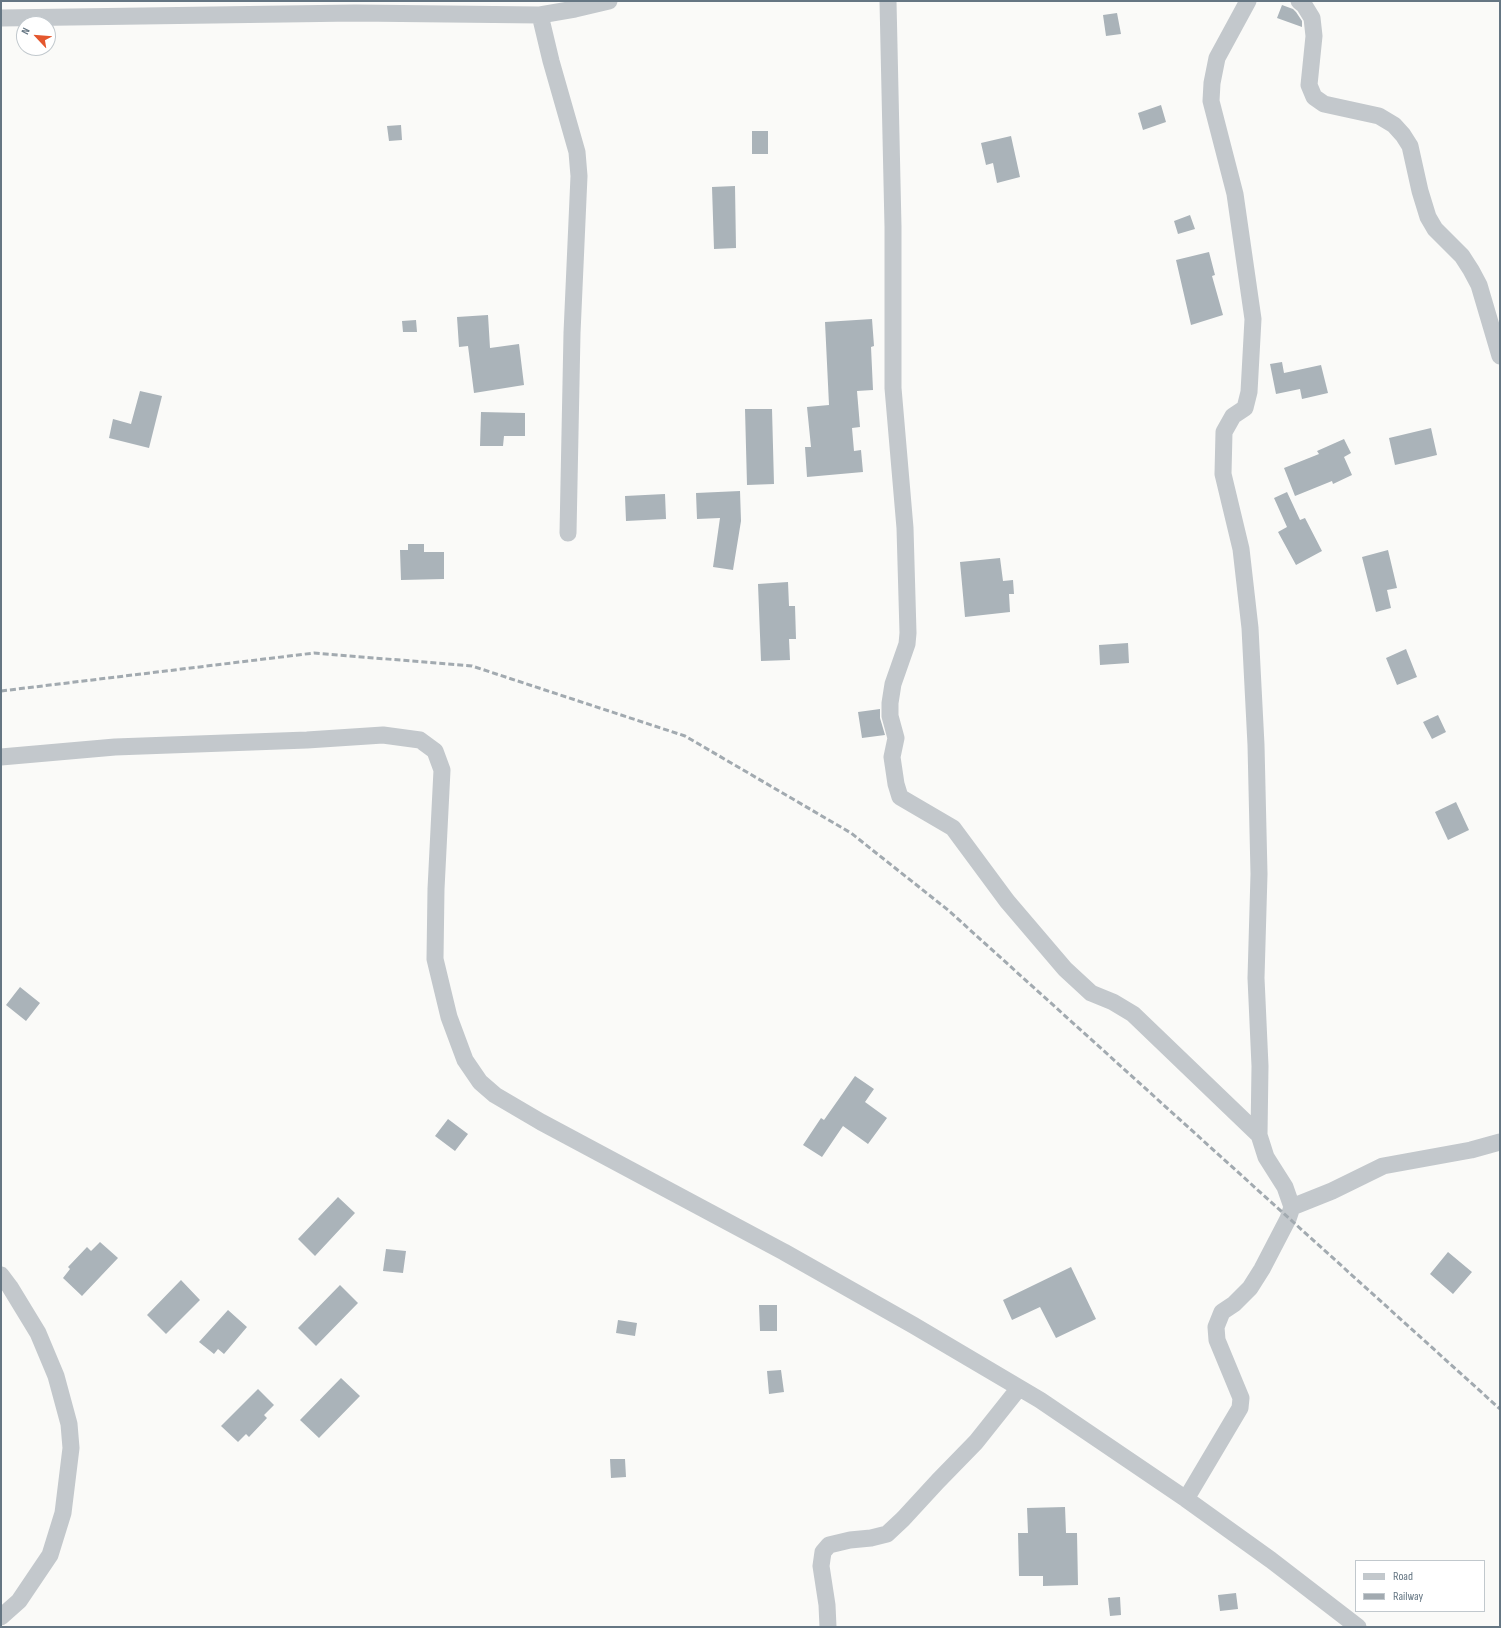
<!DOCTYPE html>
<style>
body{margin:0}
#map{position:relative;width:1501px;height:1628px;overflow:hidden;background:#fafaf8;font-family:"Sofia Sans Condensed",sans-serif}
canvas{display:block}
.frame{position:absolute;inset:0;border:2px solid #657683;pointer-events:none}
.legend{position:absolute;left:1355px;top:1560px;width:130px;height:52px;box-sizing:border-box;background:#fff;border:1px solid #c1c8cd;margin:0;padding:5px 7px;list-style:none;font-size:12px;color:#657683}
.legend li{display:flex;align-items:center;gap:8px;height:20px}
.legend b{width:20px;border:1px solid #c1c8cd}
.north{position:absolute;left:16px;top:16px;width:40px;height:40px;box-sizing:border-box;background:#fff;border:1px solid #c1c8cd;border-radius:50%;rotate:296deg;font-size:11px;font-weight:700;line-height:16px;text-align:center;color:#657683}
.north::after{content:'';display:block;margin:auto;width:14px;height:18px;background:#e4572e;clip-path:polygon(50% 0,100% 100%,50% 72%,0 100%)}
</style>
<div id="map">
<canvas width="1501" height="1628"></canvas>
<div class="frame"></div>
<ul class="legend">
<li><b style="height:5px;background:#c3c8cc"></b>Road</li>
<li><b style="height:5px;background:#a2aab0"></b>Railway</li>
</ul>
<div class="north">N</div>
</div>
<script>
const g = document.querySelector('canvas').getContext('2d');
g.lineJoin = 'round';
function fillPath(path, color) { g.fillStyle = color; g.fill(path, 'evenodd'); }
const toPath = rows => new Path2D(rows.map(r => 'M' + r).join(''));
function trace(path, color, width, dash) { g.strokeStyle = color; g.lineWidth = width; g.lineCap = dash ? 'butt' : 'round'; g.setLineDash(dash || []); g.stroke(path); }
fillPath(toPath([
 [1282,5,1293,9,1296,12,1302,21,1302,27,1277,18],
 [1117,13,1121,34,1106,36,1103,15],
 [1161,105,1166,122,1143,130,1138,113],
 [401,125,402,140,389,141,387,126],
 [752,131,768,131,768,154,752,154],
 [1011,136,1020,177,997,183,993,163,986,165,981,143],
 [735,186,736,248,714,249,712,187],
 [1190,215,1195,229,1178,234,1174,221],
 [1209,252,1215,275,1212,276,1223,315,1191,325,1176,260],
 [488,315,490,348,519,344,524,385,474,393,468,346,459,347,457,317],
 [872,319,874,346,871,347,873,390,857,391,860,427,852,428,854,451,861,450,863,472,807,477,805,447,811,447,807,407,829,405,825,322],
 [416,320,417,332,403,332,402,321],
 [1282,362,1284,373,1321,365,1328,393,1302,399,1300,389,1276,394,1270,364],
 [140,391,162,396,149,448,109,438,113,419,131,424],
 [745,409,772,409,774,484,747,485],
 [481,412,525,413,525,436,504,436,503,446,480,446],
 [1431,428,1437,455,1395,465,1389,438],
 [1344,439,1351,453,1344,457,1352,475,1333,484,1332,481,1295,496,1284,468,1319,454,1317,451],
 [740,491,741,521,733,570,713,567,720,518,697,519,696,493],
 [1287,492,1300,520,1305,518,1322,551,1296,565,1278,532,1287,527,1274,498],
 [665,494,666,519,626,521,625,496],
 [408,544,424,544,424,552,444,552,444,579,401,580,400,550,408,550],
 [1388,550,1397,588,1387,590,1391,608,1376,612,1362,557],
 [1000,558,1003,581,1013,580,1014,594,1009,594,1010,612,965,617,960,562],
 [788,582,789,606,795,606,796,639,789,639,790,660,761,661,758,584],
 [1128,643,1129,663,1100,665,1099,645],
 [1406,649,1417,677,1397,685,1386,658],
 [880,709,880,718,885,735,862,738,858,712],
 [1438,715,1446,732,1432,739,1423,722],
 [1456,802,1469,830,1448,840,1435,812],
 [20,987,40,1003,26,1021,6,1005],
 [855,1076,874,1089,865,1102,887,1118,868,1144,843,1126,822,1157,803,1145,821,1118,824,1120],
 [448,1119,468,1134,455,1151,435,1136],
 [338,1197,355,1213,315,1256,298,1239],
 [100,1242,118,1258,82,1296,63,1278,70,1269,68,1267,87,1247,91,1251],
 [386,1249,406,1251,403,1273,383,1271],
 [1448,1252,1472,1272,1453,1294,1430,1274],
 [1071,1267,1096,1319,1056,1338,1040,1307,1012,1320,1003,1300],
 [181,1280,200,1300,166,1334,147,1315],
 [340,1285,358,1303,316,1346,298,1328],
 [759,1305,777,1305,777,1331,760,1331],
 [228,1310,247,1327,224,1354,218,1349,214,1354,199,1342],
 [618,1320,637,1323,635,1336,616,1333],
 [781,1370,784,1392,769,1394,767,1371],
 [341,1378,360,1396,319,1438,300,1420],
 [258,1389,274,1405,264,1415,267,1418,249,1437,246,1434,238,1442,221,1426],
 [610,1459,625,1459,626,1477,611,1478],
 [1065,1507,1066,1533,1077,1533,1078,1585,1043,1586,1043,1576,1019,1576,1018,1533,1028,1533,1027,1508],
 [1236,1593,1238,1609,1220,1611,1218,1595],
 [1120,1597,1121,1615,1110,1616,1108,1598]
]), '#aab3b9');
trace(toPath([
 [888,1,893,227,893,388,905,528,908,633,907,644,893,684,890,703,890,716,896,738,892,757,896,784,900,797,953,828,1007,901,1065,969,1091,993,1113,1002,1133,1014,1259,1135],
 [1299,1,1304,5,1312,18,1314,36,1309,85,1314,97,1324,104,1379,116,1394,125,1403,135,1410,146,1420,191,1428,217,1435,229,1462,256,1471,270,1479,285,1500,356],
 [540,15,551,61,577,152,579,176,572,333,568,533],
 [1,18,355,13,540,15,575,9,609,1],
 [1,757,115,747,307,740,383,735,420,740,435,751,442,770,436,889,435,959,449,1017,465,1060,480,1082,495,1095,541,1122,784,1252,913,1325,1040,1400,1186,1499,1271,1560,1358,1627],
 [1292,1207,1332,1191,1383,1166,1471,1150,1500,1142],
 [1,1275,10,1287,38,1333,56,1376,69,1424,71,1448,63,1513,50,1555,19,1601,1,1617],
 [1186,1499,1240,1408,1241,1398,1217,1340,1216,1327,1222,1312,1234,1304,1250,1288,1262,1269,1288,1219,1292,1207,1285,1187,1266,1157,1259,1135,1260,1066,1256,978,1259,874,1256,745,1250,628,1241,549,1223,474,1224,432,1233,416,1245,408,1249,392,1253,319,1235,194,1211,101,1212,83,1217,58,1248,1],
 [828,1627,827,1605,821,1566,823,1552,829,1545,850,1540,871,1538,887,1534,903,1519,938,1481,976,1442,1019,1388]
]), '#c3c8cc', 17);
trace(toPath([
 [1,691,314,653,472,666,685,736,851,833,948,910,1500,1409]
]), '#a2aab0', 3, [6, 3]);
</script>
